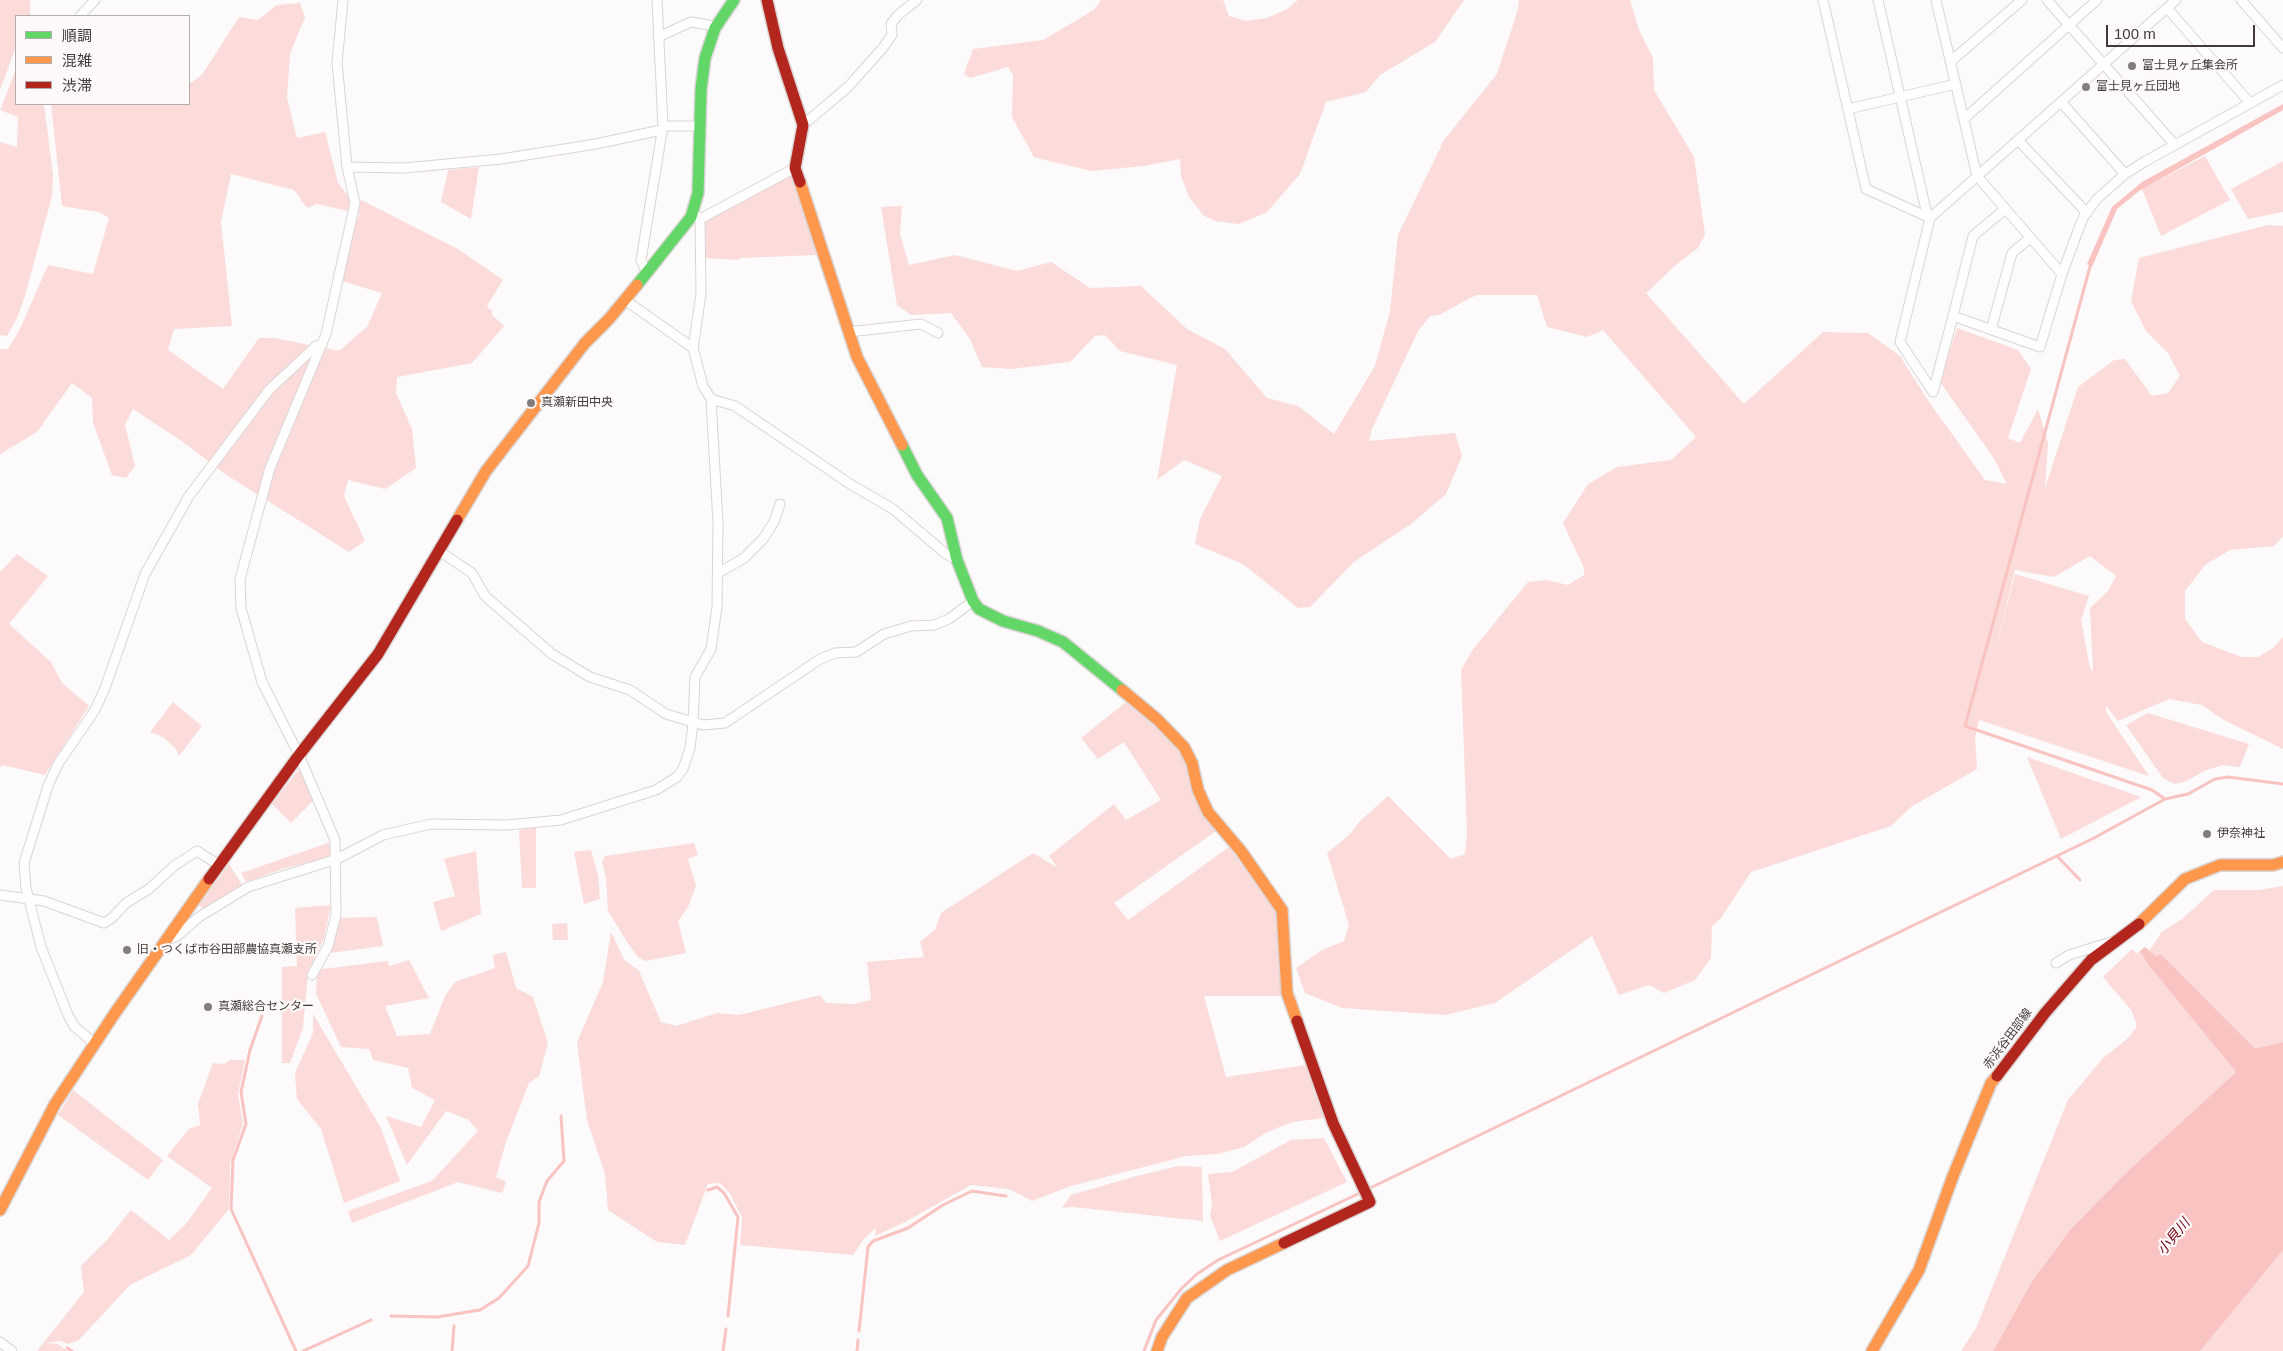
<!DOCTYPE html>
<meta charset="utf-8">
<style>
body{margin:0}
#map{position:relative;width:2283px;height:1351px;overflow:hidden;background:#fcfafa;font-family:Arial,"Noto Sans JP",sans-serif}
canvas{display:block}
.legend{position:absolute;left:15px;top:15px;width:175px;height:90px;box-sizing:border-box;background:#fdf9f9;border:1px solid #b2adac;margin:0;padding:6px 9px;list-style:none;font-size:15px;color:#413a39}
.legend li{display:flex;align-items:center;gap:10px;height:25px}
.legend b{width:25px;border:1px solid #b2adac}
.scale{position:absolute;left:2106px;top:25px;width:149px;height:22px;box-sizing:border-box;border:2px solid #413a39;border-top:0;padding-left:6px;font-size:15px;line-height:18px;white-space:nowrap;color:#413a39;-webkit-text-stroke:4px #fdf9f9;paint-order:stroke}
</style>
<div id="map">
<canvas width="2283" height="1351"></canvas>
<ul class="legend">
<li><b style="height:6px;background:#63d668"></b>順調</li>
<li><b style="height:6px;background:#ff974d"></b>混雑</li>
<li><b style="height:6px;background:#b3261e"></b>渋滞</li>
</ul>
<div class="scale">100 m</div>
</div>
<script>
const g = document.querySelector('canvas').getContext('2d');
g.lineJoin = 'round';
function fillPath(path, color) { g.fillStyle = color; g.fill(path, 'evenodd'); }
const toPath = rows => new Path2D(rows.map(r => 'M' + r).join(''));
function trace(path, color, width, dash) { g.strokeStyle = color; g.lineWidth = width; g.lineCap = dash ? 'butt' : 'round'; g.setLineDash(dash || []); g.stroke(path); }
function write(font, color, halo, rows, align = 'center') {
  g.font = font + ' Arial,"Noto Sans JP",sans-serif'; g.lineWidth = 4.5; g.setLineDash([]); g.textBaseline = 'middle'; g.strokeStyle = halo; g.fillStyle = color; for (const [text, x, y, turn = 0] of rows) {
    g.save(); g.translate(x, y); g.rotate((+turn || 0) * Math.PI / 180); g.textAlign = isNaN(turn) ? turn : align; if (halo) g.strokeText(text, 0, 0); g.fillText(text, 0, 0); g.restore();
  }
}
fillPath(toPath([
 [0,0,30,0,30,16,16,16,16,47,0,90],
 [1101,0,1223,0,1229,16,1246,21,1267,18,1287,9,1298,0,1464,0,1435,42,1380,75,1366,92,1326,102,1300,174,1267,212,1239,224,1215,221,1203,215,1189,197,1181,176,1180,159,1144,166,1091,171,1034,157,1012,117,1013,75,1008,67,970,78,964,74,973,49,1043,40,1094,10],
 [1519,0,1630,0,1639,30,1653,58,1654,90,1694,157,1705,234,1698,248,1677,264,1646,293,1744,404,1823,332,1868,333,1900,356,1929,402,1985,480,2007,484,1993,457,1940,382,1957,328,2018,350,2031,369,2008,438,2020,443,2038,409,2048,443,2045,488,2078,387,2114,360,2125,359,2152,396,2168,393,2180,376,2168,353,2146,331,2131,301,2139,258,2268,225,2283,226,2283,536,2274,546,2230,550,2205,565,2185,591,2185,619,2202,642,2242,657,2258,657,2273,648,2283,637,2283,749,2222,719,2202,705,2169,699,2118,721,2106,706,2106,712,2149,776,1979,720,1975,738,1977,769,1911,807,1891,826,1751,872,1721,918,1712,926,1711,958,1695,980,1664,993,1649,985,1619,995,1592,936,1495,1003,1445,1015,1342,1008,1305,993,1296,968,1322,950,1344,941,1349,925,1327,853,1349,835,1359,822,1388,796,1451,859,1465,854,1467,833,1461,670,1474,648,1528,582,1547,580,1568,585,1584,575,1584,568,1563,523,1588,484,1617,467,1671,460,1696,437,1603,330,1587,337,1547,327,1537,295,1476,295,1439,315,1430,316,1418,331,1372,429,1369,441,1455,433,1462,456,1446,494,1411,524,1354,562,1310,607,1298,608,1243,564,1195,544,1200,519,1222,476,1184,460,1157,480,1177,365,1120,351,1105,335,1095,336,1070,362,1011,369,982,367,970,339,951,313,911,315,897,305,881,207,902,206,900,234,909,265,955,255,1017,271,1051,262,1090,288,1141,286,1187,329,1225,349,1267,398,1298,406,1334,434,1375,366,1390,311,1398,235,1444,140,1497,74,1518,9],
 [2090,556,2116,576,2108,591,2090,608,2093,672,2090,668,2081,620,2089,596,2015,574,1993,661,2015,570,2054,577],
 [300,3,305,17,290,54,287,98,297,138,325,132,338,183,348,196,363,201,458,249,503,280,487,306,492,311,492,315,504,326,472,363,397,377,396,393,412,429,416,468,385,489,348,480,344,496,365,541,349,552,225,474,183,442,133,409,125,425,135,466,126,478,112,475,93,423,92,398,72,383,37,432,0,454,0,349,8,349,20,329,48,265,93,274,109,218,99,212,62,206,51,104,189,104,189,84,202,75,239,17,258,20,277,5],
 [231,174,294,190,307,208,317,204,360,214,356,220,342,281,382,293,367,327,339,351,275,338,259,338,223,389,168,350,174,329,232,326,221,222],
 [16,69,16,104,44,104,53,175,52,196,25,296,17,318,7,336,0,335,0,142,17,147,18,117,0,110],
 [2205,156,2230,200,2161,236,2142,189],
 [2283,161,2283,212,2248,219,2231,189],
 [479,167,471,219,441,202,448,170],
 [788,174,792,175,818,255,740,258,739,260,705,258,703,225,708,218],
 [17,554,48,576,9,624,51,662,62,683,89,706,45,775,2,765,0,768,0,572],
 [173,702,202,726,179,756,176,749,163,737,150,732],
 [1126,702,1173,742,1183,756,1203,815,1216,831,1114,903,1128,920,1229,847,1276,909,1282,996,1204,996,1226,1077,1306,1065,1324,1118,1293,1122,1267,1132,1244,1147,1218,1154,1186,1156,1071,1186,1032,1201,1009,1189,971,1185,905,1222,875,1236,876,1228,864,1239,853,1255,740,1245,742,1217,730,1194,720,1183,708,1184,685,1245,657,1242,608,1210,605,1174,587,1120,577,1042,603,982,611,932,624,959,639,971,661,1022,676,1026,717,1013,739,1015,820,995,826,1003,853,1004,871,1000,867,962,924,957,920,942,935,930,941,913,1033,853,1058,868,1049,856,1114,804,1126,820,1161,800,1124,742,1098,759,1081,738],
 [2148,713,2249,744,2240,767,2222,765,2204,771,2187,781,2175,784,2163,778,2126,725],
 [2027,757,2141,797,2061,839],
 [300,768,314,800,291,823,272,804],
 [536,827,536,888,522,888,519,830],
 [331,842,332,856,282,869,246,882,241,873],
 [694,843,698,855,688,859,696,886,688,907,678,921,686,953,645,961,638,957,627,942,608,911,606,877,602,862,605,856],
 [591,850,598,876,600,899,584,904,574,852],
 [476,851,481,914,441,931,433,902,455,896,444,859],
 [229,864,243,886,203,909,199,905],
 [2283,886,2283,1042,2255,1050,2161,954,2156,956,2149,951,2160,935,2160,933,2182,919,2214,890,2259,890],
 [331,905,324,938,308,972,303,1028,290,1063,282,1063,282,967,297,966,295,908],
 [377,917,383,946,330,953,339,918],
 [567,923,568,940,553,940,552,924],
 [2132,949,2137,954,2140,951,2236,1072,2129,1170,2031,1283,1993,1351,1961,1351,1976,1328,2068,1100,2103,1058,2127,1039,2136,1028,2136,1022,2131,1010,2103,977],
 [506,952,516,988,533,997,548,1043,539,1076,529,1083,506,1142,496,1177,506,1182,502,1193,458,1182,352,1223,348,1211,432,1181,478,1131,469,1120,446,1111,407,1165,386,1116,421,1127,435,1100,412,1088,408,1068,373,1060,369,1049,341,1047,316,994,317,977,322,969,388,961,389,966,409,960,429,998,385,1006,397,1036,430,1034,445,996,455,982,495,968,493,955],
 [313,1014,381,1128,400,1181,344,1203,321,1129,297,1099,295,1073,313,1033],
 [230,1060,245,1060,238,1094,243,1124,230,1164,229,1209,191,1255,130,1285,79,1340,68,1344,60,1341,46,1343,58,1344,68,1351,37,1351,84,1292,81,1266,106,1241,131,1210,169,1240,185,1225,212,1188,167,1156,189,1129,200,1125,198,1104,213,1063,224,1064],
 [73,1090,163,1160,148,1180,58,1115],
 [1324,1138,1347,1182,1220,1241,1210,1216,1212,1204,1208,1174,1232,1172,1291,1140],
 [1178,1166,1202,1167,1203,1221,1073,1207,1062,1208,1071,1195,1133,1177],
 [2283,1250,2283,1351,2200,1351,2220,1324]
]), '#fbdcdb');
fillPath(toPath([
 [2283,104,2283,110,2139,191,2117,209,2092,267,2087,264,2112,207,2142,182],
 [2145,947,2156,956,2161,954,2255,1049,2283,1042,2283,1250,2200,1351,1993,1351,2031,1283,2071,1229,2129,1170,2236,1072,2148,964,2140,951]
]), '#f8c3c1');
trace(toPath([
 [2091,263,1965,726,2152,790,2165,799],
 [2057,856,2080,880],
 [262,1016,250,1050,241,1092,246,1124,233,1160,231,1209,296,1351],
 [1368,1189,2094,838,2165,799,2188,794,2215,779,2228,777,2283,784],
 [708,1190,717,1187,724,1193,738,1217,728,1316],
 [391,1316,437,1317,480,1310,499,1298,528,1266,539,1223,539,1202,547,1181,564,1161,561,1116],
 [859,1331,868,1247,873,1241,908,1228,943,1205,972,1191,1006,1196],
 [67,1348,72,1351],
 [303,1351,371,1320],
 [452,1351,454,1326],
 [723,1351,726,1329],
 [857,1351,858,1340],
 [1144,1351,1156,1320,1182,1288,1197,1274,1218,1260,1362,1192]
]), '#f8c3c1', 3);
const street = toPath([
 [1823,0,1866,189,1930,218],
 [1878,0,1926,210,1930,218],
 [1936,0,1977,176,2062,274],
 [2047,0,2175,145],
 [2241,0,2283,48],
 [2167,8,2250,103],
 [80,16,95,0],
 [658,37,691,22,709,25,715,28],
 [1950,62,2022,0],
 [2061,102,2125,174],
 [1848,109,1956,84],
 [1964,119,2097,0],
 [803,125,848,87,882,49,892,35,891,24,898,15,917,0],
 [663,126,700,126],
 [2018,140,2087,213],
 [347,167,404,168,501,159,596,144,661,130],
 [697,216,700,219,795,168],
 [647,273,641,260,663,126,657,0],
 [625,300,693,348],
 [1953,316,1973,236,2005,209],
 [1991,330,2012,253,2030,238],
 [848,332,921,324,938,333],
 [1933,392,1953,316,2040,347,2062,274,2079,228,2084,216,2097,199,2125,174,2144,162,2283,85],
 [1933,392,1900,342,1930,218,2176,0],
 [711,399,735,406,850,484,893,509,946,554,957,560],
 [439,551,472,573,485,596,552,654,590,677,630,690,666,714,703,725,725,723,820,659,835,653,856,652,884,634,911,626,934,625,949,619,973,601],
 [718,573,744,558,763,539,774,522,780,504],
 [0,895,44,901,104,923,112,918,126,903,149,889,174,866,197,851,219,865],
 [165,940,176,937,199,917,248,887,337,859,383,835,431,824,507,825,561,820,656,790,677,777,683,769,690,748,693,723,695,677,711,649,717,607,718,523,711,399,703,386,693,348,701,294,700,219],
 [2056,963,2069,955,2111,942],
 [312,975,328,946,336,915,335,840,299,755,262,682,241,608,240,579,270,468,326,334,355,203,347,167,337,63,343,0],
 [95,1044,74,1026,68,1015,41,947,26,888,24,863,48,786,58,764,95,710,105,688,145,574,189,496,269,390,316,346,322,345],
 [0,1342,12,1351]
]);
const fast = toPath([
 [637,285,691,217,698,193,701,89,705,58,715,28,734,0],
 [902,445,917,475,947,518,957,560,973,601,979,609,1003,621,1038,631,1063,642,1122,690]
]);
const slow = toPath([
 [800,182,857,357,902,445],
 [457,520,486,471,585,343,609,319,637,285],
 [1122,690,1158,720,1184,747,1192,763,1198,790,1208,812,1241,851,1282,910,1287,993,1297,1021],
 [2139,924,2185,879,2220,865,2273,865,2283,862],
 [0,1210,55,1104,115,1013,209,879],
 [1157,1351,1162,1337,1187,1298,1227,1270,1284,1243],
 [1872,1351,1919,1270,1953,1176,1991,1083,1997,1076]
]);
const jam = toPath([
 [767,0,778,48,803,125,795,168,800,182],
 [209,879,299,755,378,654,457,520],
 [1997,1076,2045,1013,2091,960,2139,924],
 [1284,1243,1370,1202,1333,1123,1297,1021]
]);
trace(street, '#dad5d5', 11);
trace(fast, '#dad5d5', 14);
trace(slow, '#dad5d5', 14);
trace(jam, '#dad5d5', 14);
trace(street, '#fffefe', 9);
trace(fast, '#63d668', 11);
trace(slow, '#ff974d', 11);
trace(jam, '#b3261e', 11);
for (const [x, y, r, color] of [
 [2132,66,5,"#827d7d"],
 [2086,87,5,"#827d7d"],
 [531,403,5,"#827d7d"],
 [2207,834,5,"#827d7d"],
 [127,950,5,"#827d7d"],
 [208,1007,5,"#827d7d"]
]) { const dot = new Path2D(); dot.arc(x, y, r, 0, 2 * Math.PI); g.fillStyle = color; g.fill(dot); trace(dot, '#fdf9f9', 2); }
write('12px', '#413a39', '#fdf9f9', [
 ["富士見ヶ丘集会所",2142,66],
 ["富士見ヶ丘団地",2096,87],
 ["真瀬新田中央",541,403],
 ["伊奈神社",2217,834],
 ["旧・つくば市谷田部農協真瀬支所",137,950],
 ["真瀬総合センター",218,1007]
], 'left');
write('12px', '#413a39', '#fdf9f9', [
 ["赤浜谷田部線",2008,1039,-53]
]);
write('italic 14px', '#720017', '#fdf9f9', [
 ["小貝川",2174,1237,-51]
]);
</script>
